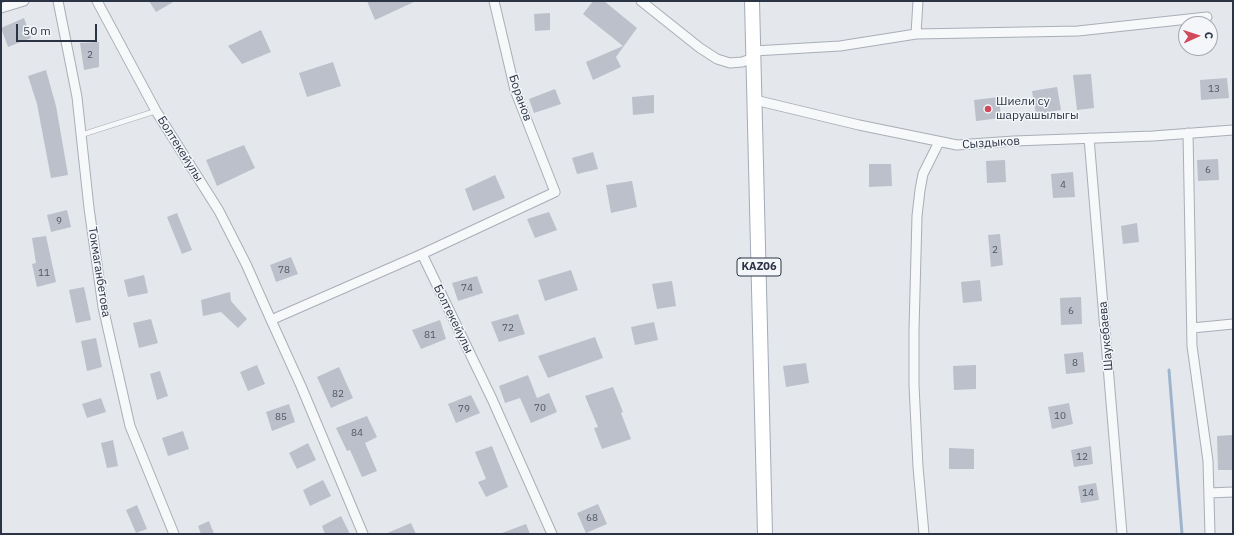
<!DOCTYPE html>
<meta charset="utf-8">
<style>
body{margin:0}
#map{position:relative;width:1234px;height:535px;overflow:hidden;background:#e4e7ec;font-family:"IBM Plex Sans",sans-serif}
canvas{display:block}
.frame{position:absolute;inset:0;border:2px solid #2b3445;pointer-events:none}
.north{position:absolute;left:1178px;top:16px;width:40px;height:40px;box-sizing:border-box;background:#f4f6f9;border:1px solid #a4a8b1;border-radius:50%;rotate:87deg;font-size:11px;font-weight:700;line-height:16px;text-align:center;color:#2b3445}
.north::after{content:'';display:block;margin:auto;width:14px;height:18px;background:#d1495b;clip-path:polygon(50% 0,100% 100%,50% 72%,0 100%)}
.scale{position:absolute;left:16px;top:24px;width:81px;height:18px;box-sizing:border-box;border:2px solid #2b3445;border-top:0;padding-left:5px;font-size:12px;line-height:14px;white-space:nowrap;color:#2b3445;-webkit-text-stroke:3px #f4f6f9;paint-order:stroke}
</style>
<div id="map">
<canvas width="1234" height="535"></canvas>
<div class="frame"></div>
<div class="north">С</div>
<div class="scale">50 m</div>
</div>
<script>
const g = document.querySelector('canvas').getContext('2d');
g.lineJoin = 'round';
const toPath = rows => new Path2D(rows.map(r => 'M' + r).join(''));
function trace(path, color, width, dash) { g.strokeStyle = color; g.lineWidth = width; g.lineCap = dash ? 'butt' : 'round'; g.setLineDash(dash || []); g.stroke(path); }
function fillPath(path, color) { g.fillStyle = color; g.fill(path, 'evenodd'); }
function write(font, color, halo, rows, align = 'center') {
  g.font = font + ' "IBM Plex Sans",sans-serif'; g.lineWidth = 3; g.setLineDash([]); g.textBaseline = 'middle'; g.strokeStyle = halo; g.fillStyle = color; for (const [text, x, y, turn = 0] of rows) {
    g.save(); g.translate(x, y); g.rotate((+turn || 0) * Math.PI / 180); g.textAlign = isNaN(turn) ? turn : align; if (halo) g.strokeText(text, 0, 0); g.fillText(text, 0, 0); g.restore();
  }
}
trace(toPath([
 [1169,370,1182,534]
]), '#9fb4cc', 3);
fillPath(toPath([
 [149,1,175,1,156,12],
 [367,1,416,1,375,20],
 [593,1,604,1,637,28,616,57,621,67,593,80,586,62,623,46,583,14],
 [550,13,550,30,535,31,534,14],
 [24,18,31,38,8,47,1,28],
 [261,30,271,52,242,64,228,46],
 [99,42,99,67,84,70,80,43],
 [333,62,341,86,307,97,299,73],
 [46,70,56,106,68,175,51,178,37,104,28,76],
 [1091,74,1094,108,1077,110,1073,75],
 [1227,78,1229,98,1201,100,1200,80],
 [1057,87,1061,110,1036,114,1032,91],
 [555,89,561,104,534,113,529,99],
 [654,95,654,113,633,115,632,97],
 [999,97,1001,118,976,121,974,100],
 [244,145,255,168,217,186,206,160],
 [593,152,598,169,577,174,572,158],
 [1218,159,1219,180,1198,181,1197,160],
 [1005,160,1006,182,987,183,986,161],
 [869,164,891,164,892,186,869,187],
 [1073,172,1075,197,1053,198,1051,174],
 [495,175,505,198,473,211,465,189],
 [632,181,637,207,611,213,606,185],
 [67,210,71,227,51,232,47,215],
 [549,212,557,230,535,238,527,219],
 [177,213,192,250,182,254,167,217],
 [1137,223,1139,242,1123,244,1121,226],
 [1000,234,1003,265,991,267,988,235],
 [46,236,56,282,37,287,32,264,36,263,32,238],
 [291,257,298,274,276,282,270,265],
 [571,270,578,290,545,301,538,280],
 [144,275,148,293,128,297,124,280],
 [477,276,483,293,458,301,452,283],
 [980,280,982,301,963,303,961,282],
 [672,281,676,306,657,309,652,284],
 [84,287,91,320,76,323,69,290],
 [230,292,231,301,247,319,238,328,221,312,203,316,201,300],
 [1081,297,1082,324,1061,325,1060,298],
 [518,314,525,334,499,342,491,322],
 [151,319,158,343,139,348,133,323],
 [440,320,446,339,421,349,412,330],
 [654,322,658,340,635,345,631,327],
 [595,337,603,358,548,378,538,356],
 [96,338,102,367,87,371,81,341],
 [1083,352,1085,372,1066,374,1064,354],
 [806,363,809,383,786,387,783,366],
 [257,365,265,384,248,391,240,372],
 [976,365,976,389,954,390,953,366],
 [339,367,353,398,331,408,317,377],
 [160,371,168,396,157,400,150,374],
 [528,375,537,398,549,393,557,412,531,423,520,398,505,403,499,386],
 [613,387,623,412,621,413,631,439,602,449,594,428,598,427,585,396],
 [471,395,480,413,456,423,448,404],
 [101,398,106,412,87,418,82,404],
 [1069,403,1073,424,1052,429,1048,407],
 [289,404,295,422,272,431,266,412],
 [367,416,377,437,365,443,377,471,362,477,350,450,347,451,336,428],
 [183,431,189,449,168,456,162,438],
 [1232,435,1233,470,1218,470,1217,436],
 [113,440,118,466,107,468,101,443],
 [308,443,316,460,297,469,289,453],
 [492,446,508,487,486,497,478,482,486,479,475,452],
 [1091,446,1093,464,1074,467,1071,450],
 [949,448,974,449,974,469,949,469],
 [323,480,331,496,310,506,303,490],
 [1096,483,1099,500,1081,503,1078,486],
 [598,504,607,524,586,533,577,513],
 [137,505,147,529,136,533,126,510],
 [341,516,350,534,325,534,322,526],
 [209,521,214,534,201,534,198,526],
 [411,523,416,534,385,534],
 [526,524,530,534,502,534,502,533]
]), '#bbc0ca');
const service = toPath([
 [81,135,156,111]
]);
const minor = toPath([
 [58,1,77,97,89,208,103,307,130,426,174,534],
 [97,1,156,111,219,211,246,264,271,320,422,254,492,399,552,534],
 [641,1,700,48,717,59,730,63,742,62,754,58],
 [1,8,24,1],
 [916,34,1078,31,1207,17],
 [754,51,840,46,916,34,918,1],
 [755,100,859,125,957,145,1014,141,1153,136,1233,130],
 [1188,133,1192,346,1208,461,1210,534],
 [1089,138,1122,534],
 [422,254,555,192,515,90,494,1],
 [271,320,301,386,363,534],
 [1192,328,1233,324],
 [1209,493,1233,492],
 [924,534,918,467,914,385,914,330,917,216,920,190,923,174,939,142]
]);
const primary = toPath([
 [752,1,765,534]
]);
trace(service, '#a9aeb7', 6);
trace(minor, '#a9aeb7', 11);
trace(primary, '#a3abb8', 16);
trace(service, '#f7f8fa', 4.5);
trace(minor, '#f7f8fa', 9);
trace(primary, '#fff', 14);
for (const [x, y, r, color] of [
 [988,109,4,"#d1495b"]
]) { const dot = new Path2D(); dot.arc(x, y, r, 0, 2 * Math.PI); g.fillStyle = color; g.fill(dot); trace(dot, '#f4f6f9', 1.5); }
write('10px', '#4f5766', null, [
 ["2",90,55],
 ["13",1214,89],
 ["6",1208,170],
 ["4",1063,185],
 ["9",59,221],
 ["2",995,250],
 ["78",284,270],
 ["11",44,273],
 ["74",467,288],
 ["6",1071,311],
 ["72",508,328],
 ["81",430,335],
 ["8",1075,363],
 ["82",338,394],
 ["70",540,408],
 ["79",464,409],
 ["10",1060,416],
 ["85",281,417],
 ["84",357,433],
 ["12",1082,457],
 ["14",1088,493],
 ["68",592,518]
]);
for (const [x, y, w] of [
 [759,267,44]
]) { const box = new Path2D(); box.roundRect(x - w / 2, y - 9, w, 18, 3); g.fillStyle = '#f4f6f9'; g.fill(box); trace(box, '#2b3445', 1); }
write('bold 11px', '#2b3445', null, [
 ["KАZ06",759,267]
]);
write('12px', '#2b3445', '#f4f6f9', [
 ["Боранов",520,98,71],
 ["Сыздыков",991,143,-4],
 ["Болтекейулы",180,149,58],
 ["Токмаганбетова",99,272,81],
 ["Болтекейулы",453,319,64],
 ["Шаукебаева",1106,336,-95]
]);
write('12px', '#2b3445', '#f4f6f9', [
 ["Шиели су",996,102],
 ["шаруашылыгы",996,116]
], 'left');
</script>
